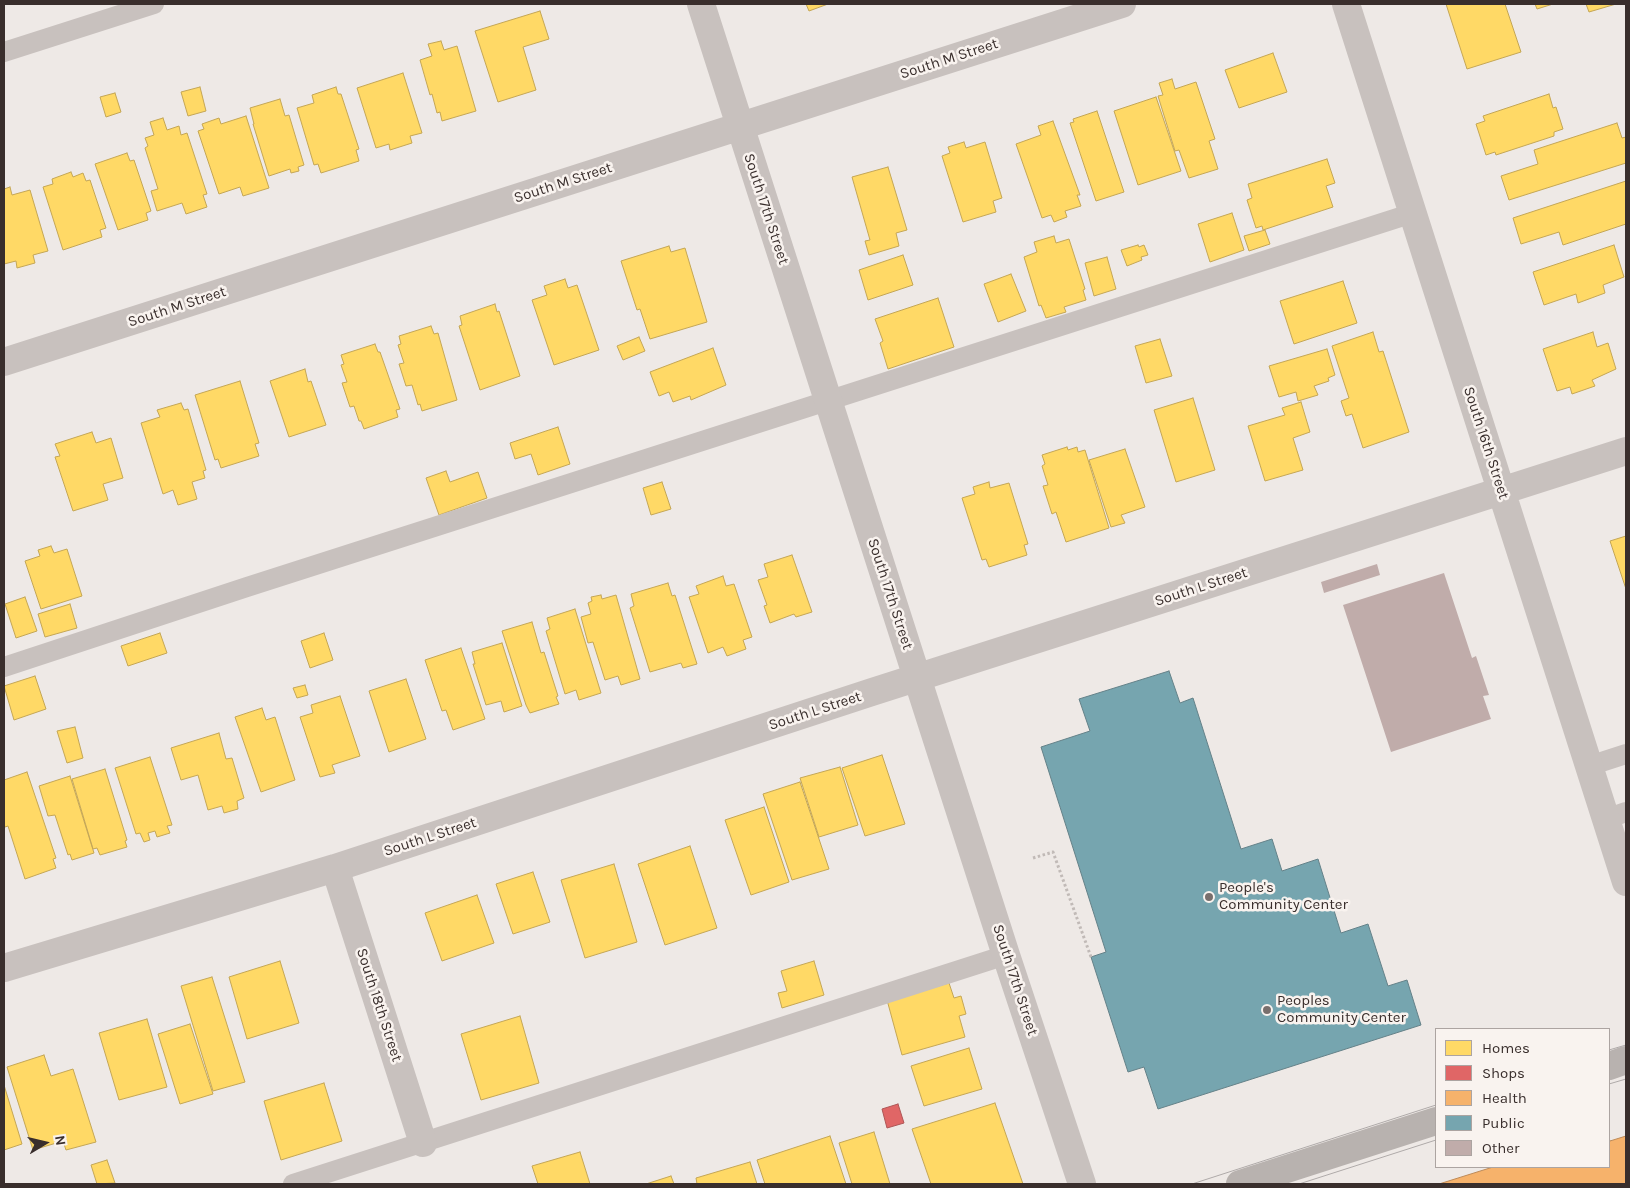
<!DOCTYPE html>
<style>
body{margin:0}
#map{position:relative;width:1630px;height:1188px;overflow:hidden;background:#eee9e6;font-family:Karla,sans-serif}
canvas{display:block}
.frame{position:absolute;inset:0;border:5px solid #392e2c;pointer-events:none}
.legend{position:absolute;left:1435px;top:1028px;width:175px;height:140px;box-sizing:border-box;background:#f9f3ef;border:1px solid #aca4a1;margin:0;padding:6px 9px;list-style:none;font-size:15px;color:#392e2c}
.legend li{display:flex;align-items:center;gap:10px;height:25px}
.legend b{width:25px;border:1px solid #aca4a1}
.north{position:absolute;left:20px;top:1118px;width:50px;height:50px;-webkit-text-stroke:4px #f9f3ef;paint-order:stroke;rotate:81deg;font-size:14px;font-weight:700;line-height:20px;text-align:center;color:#392e2c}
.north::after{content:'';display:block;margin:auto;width:18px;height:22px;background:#392e2c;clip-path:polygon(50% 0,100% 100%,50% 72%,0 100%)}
</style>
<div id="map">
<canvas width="1630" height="1188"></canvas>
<div class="frame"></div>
<ul class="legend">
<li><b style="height:14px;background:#ffd966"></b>Homes</li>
<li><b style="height:14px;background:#e06666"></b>Shops</li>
<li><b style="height:14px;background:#f6b26b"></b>Health</li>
<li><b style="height:14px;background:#76a5af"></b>Public</li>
<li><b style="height:14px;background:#c0acaa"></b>Other</li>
</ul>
<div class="north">N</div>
</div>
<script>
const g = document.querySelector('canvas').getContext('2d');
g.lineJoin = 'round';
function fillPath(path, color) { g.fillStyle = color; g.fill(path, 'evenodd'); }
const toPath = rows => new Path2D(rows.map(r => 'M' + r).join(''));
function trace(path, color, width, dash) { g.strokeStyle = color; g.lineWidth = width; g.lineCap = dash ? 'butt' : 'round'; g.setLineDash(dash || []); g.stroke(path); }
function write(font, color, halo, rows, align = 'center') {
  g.font = font + ' Karla,sans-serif'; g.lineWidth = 5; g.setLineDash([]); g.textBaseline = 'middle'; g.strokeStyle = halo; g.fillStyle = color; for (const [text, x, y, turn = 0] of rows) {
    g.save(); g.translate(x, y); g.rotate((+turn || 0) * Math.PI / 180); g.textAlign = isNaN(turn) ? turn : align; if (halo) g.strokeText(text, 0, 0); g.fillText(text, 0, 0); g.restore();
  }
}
const homes = toPath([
 [806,4,828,4,809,11,806,4],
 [1446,4,1505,4,1521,52,1467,69,1446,4],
 [1535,4,1553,4,1537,9,1535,4],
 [1586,4,1616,4,1589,12,1586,4],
 [540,11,549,39,523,47,536,90,498,102,475,31,540,11],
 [441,41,444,50,457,46,476,111,442,121,440,112,437,113,432,94,430,95,420,60,432,56,428,44,441,41],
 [1273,53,1287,92,1239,108,1225,70,1273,53],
 [403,73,422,133,410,136,412,143,390,150,389,144,376,148,357,88,403,73],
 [1172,79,1175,89,1196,82,1215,139,1209,141,1218,169,1189,178,1179,150,1175,151,1158,96,1163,95,1159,83,1172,79],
 [200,87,206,111,188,116,181,92,200,87],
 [336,87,338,94,341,94,359,149,356,150,359,161,321,173,318,164,314,165,297,108,314,103,312,95,336,87],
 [115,93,121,112,106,117,100,97,115,93],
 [1549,94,1553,108,1556,107,1563,129,1554,132,1554,136,1496,155,1495,152,1486,155,1476,124,1485,121,1483,116,1549,94],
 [1156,97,1181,171,1138,185,1114,111,1156,97],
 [280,99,285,116,289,115,304,165,298,167,299,171,291,173,290,169,269,176,253,124,254,124,250,108,280,99],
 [1097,111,1124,192,1096,201,1070,123,1074,122,1073,119,1097,111],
 [246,116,269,188,243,196,240,187,219,194,198,131,204,129,202,124,219,118,221,124,246,116],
 [163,118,167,130,179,126,181,135,187,133,207,194,203,195,207,207,186,214,182,203,157,211,151,191,158,189,145,148,148,146,145,138,154,135,150,122,163,118],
 [1053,121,1080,195,1077,195,1081,206,1065,211,1067,217,1054,222,1051,215,1042,218,1016,144,1041,135,1038,126,1053,121],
 [1617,123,1622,138,1626,137,1626,163,1509,200,1501,176,1538,164,1534,150,1617,123],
 [964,142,966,148,985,142,1002,198,993,201,996,212,963,222,942,156,950,153,948,147,964,142],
 [127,153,130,161,134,160,151,211,146,213,148,220,118,230,95,164,127,153],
 [1327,159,1335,183,1326,186,1333,207,1263,230,1262,226,1256,228,1247,200,1252,198,1248,184,1327,159],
 [888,167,907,230,896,233,899,246,869,255,865,241,870,240,852,177,888,167],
 [71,172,73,177,83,173,86,181,90,180,106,228,100,230,102,237,63,250,43,187,53,184,52,179,71,172],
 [1626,181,1626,224,1563,245,1559,232,1521,244,1513,218,1626,181],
 [10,187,12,195,30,190,48,251,33,255,35,263,17,268,16,261,4,264,4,189,10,187],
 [1232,213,1244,250,1210,262,1198,224,1232,213],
 [1265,230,1270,244,1249,251,1244,236,1265,230],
 [1054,236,1056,243,1069,239,1085,289,1083,290,1086,300,1064,307,1066,312,1046,318,1041,305,1039,306,1024,257,1037,252,1034,242,1054,236],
 [1138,245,1139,247,1144,245,1148,255,1141,257,1142,260,1127,266,1121,250,1138,245],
 [1614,245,1624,277,1603,285,1605,293,1578,303,1576,294,1544,305,1533,272,1614,245],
 [669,246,671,252,685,248,707,322,650,339,640,309,637,310,621,261,669,246],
 [903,255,913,285,868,300,859,270,903,255],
 [1107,257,1116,289,1094,296,1085,263,1107,257],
 [1011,274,1026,311,998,322,984,284,1011,274],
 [565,279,568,288,577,285,599,350,554,365,532,300,547,295,544,286,565,279],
 [1343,281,1357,323,1294,344,1280,301,1343,281],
 [938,298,954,347,888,369,880,343,883,341,875,319,938,298],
 [495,304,497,312,499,311,520,376,480,390,459,326,462,325,460,316,495,304],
 [431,326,434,334,438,333,457,400,422,411,420,404,418,405,412,385,406,386,399,364,404,363,398,345,401,344,399,336,431,326],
 [1373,332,1379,352,1383,351,1409,432,1363,448,1352,414,1346,416,1341,401,1349,398,1332,346,1373,332],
 [1593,332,1597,347,1608,343,1616,369,1592,380,1595,386,1572,394,1570,387,1557,391,1543,349,1593,332],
 [639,337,645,351,623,360,617,346,639,337],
 [1160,339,1172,376,1146,383,1135,346,1160,339],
 [375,344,378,352,380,352,400,409,396,410,398,417,364,429,361,421,359,421,354,406,350,407,342,383,347,382,341,365,344,364,341,355,375,344],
 [713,348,726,385,691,400,690,396,673,402,669,392,659,396,650,372,713,348],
 [1327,349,1335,375,1328,378,1329,381,1314,386,1318,395,1298,401,1296,392,1279,397,1269,366,1327,349],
 [305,369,308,382,311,381,326,425,289,437,270,381,305,369],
 [240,381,259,443,255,444,259,456,221,468,218,459,215,460,195,395,240,381],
 [1193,398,1215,470,1176,482,1154,410,1193,398],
 [1301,402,1310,432,1293,438,1303,470,1265,481,1248,426,1285,415,1282,408,1301,402],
 [181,403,184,410,188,409,206,470,203,471,205,478,192,482,197,499,178,505,173,490,163,494,141,423,160,417,157,410,181,403],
 [558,427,570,464,538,475,531,454,515,459,510,443,558,427],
 [92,432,96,443,111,438,123,478,103,484,108,500,73,511,55,457,60,456,55,444,92,432],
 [1067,447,1068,450,1077,447,1078,452,1085,450,1109,528,1066,542,1056,512,1052,514,1043,486,1048,485,1042,466,1045,464,1042,455,1067,447],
 [1125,449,1145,507,1121,515,1125,523,1111,527,1089,460,1125,449],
 [446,471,450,482,478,472,487,498,439,515,426,478,446,471],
 [662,482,671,509,651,515,643,488,662,482],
 [989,482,990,488,1009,483,1028,544,1024,545,1027,555,989,567,986,559,982,560,962,498,975,494,973,487,989,482],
 [1626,536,1626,589,1610,541,1626,536],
 [51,546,54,553,67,549,82,596,41,609,25,561,40,556,38,550,51,546],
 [792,555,812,612,796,617,794,614,770,623,764,606,767,605,758,580,768,577,764,564,792,555],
 [723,576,726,586,734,584,752,637,743,640,746,649,727,656,723,647,708,653,689,597,699,594,696,586,723,576],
 [668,583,672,596,675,595,697,664,683,668,681,663,650,672,630,608,634,606,631,594,668,583],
 [601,595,602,599,616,595,640,679,621,685,618,676,605,680,593,642,588,643,581,617,591,614,588,603,592,601,591,597,601,595],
 [25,597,37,631,16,638,5,604,25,597],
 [70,604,77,628,45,637,38,614,70,604],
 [575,609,601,693,579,700,576,690,565,694,546,631,550,629,547,618,575,609],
 [532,622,541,653,544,652,558,696,556,697,559,704,530,713,526,705,502,631,532,622],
 [160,633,167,653,128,666,121,646,160,633],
 [324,633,333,660,310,668,301,641,324,633],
 [502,643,522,706,504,712,501,701,486,705,473,664,475,664,472,652,502,643],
 [461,648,485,719,453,730,446,710,442,711,425,660,461,648],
 [35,676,46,709,14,720,4,686,35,676],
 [406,679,426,739,389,752,369,691,406,679],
 [305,685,308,695,297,698,293,688,305,685],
 [340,696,360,756,332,765,335,773,320,777,300,717,313,713,311,705,340,696],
 [262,708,266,720,275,717,295,780,261,792,235,717,262,708],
 [75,727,83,758,67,763,57,731,75,727],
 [219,733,226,759,232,758,244,798,237,801,238,809,224,813,222,806,208,810,198,775,181,780,171,748,219,733],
 [882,755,905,824,865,836,842,768,882,755],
 [150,757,172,825,167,826,170,833,157,837,155,831,148,833,150,840,144,842,140,833,136,834,115,768,150,757],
 [840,767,858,825,819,837,800,778,840,767],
 [105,769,127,840,125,841,127,847,100,855,97,848,93,849,72,779,105,769],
 [27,772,56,858,53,859,56,868,25,879,8,826,5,827,4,824,4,780,27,772],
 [70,776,94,853,72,860,70,854,68,855,55,815,48,816,39,786,70,776],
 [800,782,829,869,792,880,763,794,800,782],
 [764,807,789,882,751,895,725,820,764,807],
 [690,846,717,928,665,945,638,864,690,846],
 [614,864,637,942,585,958,561,880,614,864],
 [533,872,550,922,513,934,496,884,533,872],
 [477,895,494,943,442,961,425,913,477,895],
 [280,961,299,1023,247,1039,229,977,280,961],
 [814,961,824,995,782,1008,778,993,787,991,781,971,814,961],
 [212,977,245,1082,213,1091,181,986,212,977],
 [949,983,954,998,961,996,966,1014,959,1016,965,1037,902,1055,887,1000,949,983],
 [520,1016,539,1083,481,1100,461,1034,520,1016],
 [147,1019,167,1087,119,1100,99,1033,147,1019],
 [190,1024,213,1094,180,1104,158,1034,190,1024],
 [969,1048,982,1089,924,1106,911,1066,969,1048],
 [44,1055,51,1076,73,1069,96,1142,66,1150,63,1141,33,1150,7,1067,44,1055],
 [324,1083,342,1141,281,1160,264,1101,324,1083],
 [4,1085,22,1144,4,1150,4,1085],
 [995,1103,1023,1184,931,1184,912,1129,995,1103],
 [874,1132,890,1184,852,1184,839,1143,874,1132],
 [830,1136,846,1184,765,1184,757,1160,830,1136],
 [580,1152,590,1184,538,1184,532,1166,580,1152],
 [107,1160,115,1183,97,1184,91,1165,107,1160],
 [750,1162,757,1184,697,1184,696,1178,750,1162],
 [671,1176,674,1184,646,1184,671,1176]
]);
fillPath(homes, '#ffd966');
trace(homes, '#c4a655', 1);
const shops = toPath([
 [898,1104,904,1123,887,1128,882,1109,898,1104]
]);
fillPath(shops, '#e06666');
trace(shops, '#ae5555', 1);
const health = toPath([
 [1626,1136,1626,1184,1439,1184,1493,1167,1609,1167,1609,1138,1610,1141,1626,1136]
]);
fillPath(health, '#f6b26b');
trace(health, '#bd8a58', 1);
const public = toPath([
 [1169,671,1180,703,1193,698,1241,849,1272,839,1282,871,1318,859,1341,933,1368,924,1388,986,1407,980,1421,1025,1158,1109,1144,1067,1128,1072,1091,957,1106,952,1041,747,1090,731,1079,699,1169,671]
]);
fillPath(public, '#76a5af');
trace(public, '#648188', 1);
fillPath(toPath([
 [1377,564,1380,575,1324,593,1321,582],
 [1444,573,1472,658,1476,656,1489,695,1483,696,1491,719,1391,752,1343,605]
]), '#c0acaa');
trace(toPath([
 [1033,858,1053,852,1091,957]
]), '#c1bab7', 3, [2.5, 2.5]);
trace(toPath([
 [4,52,154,4],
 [4,667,247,587,1413,213],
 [1589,766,1626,754],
 [1606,819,1626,812],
 [293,1184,1006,955]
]), '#c8c1be', 20);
trace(toPath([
 [701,4,1006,955,1082,1184],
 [1346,4,1626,882],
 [4,362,1122,4],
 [335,868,423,1143],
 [4,968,335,868,872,692,1626,451]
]), '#c8c1be', 28);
trace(toPath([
 [1609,1066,1626,1060],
 [1240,1184,1436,1121]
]), '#b8b2af', 28);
trace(toPath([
 [1609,1050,1626,1045],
 [1609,1084,1626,1079],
 [1192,1184,1436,1105],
 [1299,1184,1436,1140]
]), '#afaaa9', 1);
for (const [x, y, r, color] of [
 [1209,897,5,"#786f6d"],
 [1267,1010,5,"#786f6d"]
]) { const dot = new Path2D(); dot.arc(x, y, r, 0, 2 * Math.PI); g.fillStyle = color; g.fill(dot); trace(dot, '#f9f3ef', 2); }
write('15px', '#392e2c', '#f9f3ef', [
 ["South M Street",949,59,-18],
 ["South M Street",563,183,-18],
 ["South 17th Street",766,209,72],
 ["South M Street",177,307,-18],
 ["South 16th Street",1486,443,72],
 ["South L Street",1201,587,-18],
 ["South 17th Street",890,594,72],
 ["South L Street",815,711,-18],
 ["South L Street",430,837,-18],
 ["South 17th Street",1015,980,72],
 ["South 18th Street",379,1005,72]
]);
write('15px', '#392e2c', '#f9f3ef', [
 ["People's",1219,888],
 ["Community Center",1219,905],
 ["Peoples",1277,1001],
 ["Community Center",1277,1018]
], 'left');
</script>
